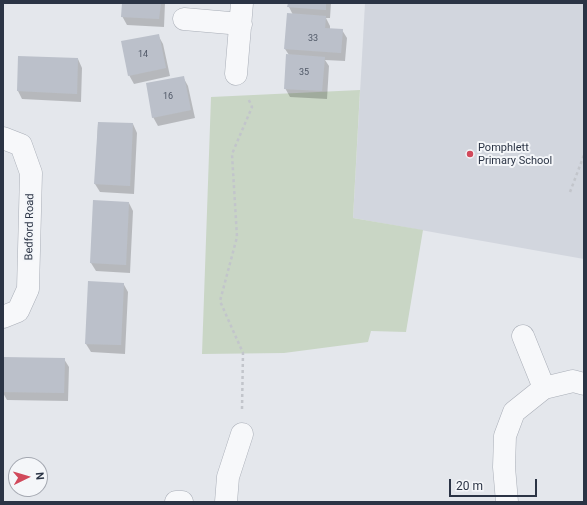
<!DOCTYPE html>
<style>
body{margin:0}
#map{position:relative;width:587px;height:505px;overflow:hidden;background:#e4e7ec;font-family:Roboto,sans-serif}
canvas{display:block}
.frame{position:absolute;inset:0;border:4px solid #2b3445;pointer-events:none}
.north{position:absolute;left:8px;top:457px;width:40px;height:40px;box-sizing:border-box;background:#f4f6f9;border:1px solid #a4a8b1;border-radius:50%;rotate:85deg;font-size:11px;font-weight:700;line-height:16px;text-align:center;color:#2b3445}
.north::after{content:'';display:block;margin:auto;width:14px;height:18px;background:#d1495b;clip-path:polygon(50% 0,100% 100%,50% 72%,0 100%)}
.scale{position:absolute;left:449px;top:479px;width:88px;height:18px;box-sizing:border-box;border:2px solid #2b3445;border-top:0;padding-left:5px;font-size:12px;line-height:14px;white-space:nowrap;color:#2b3445;-webkit-text-stroke:3px #f4f6f9;paint-order:stroke}
</style>
<div id="map">
<canvas width="587" height="505"></canvas>
<div class="frame"></div>
<div class="north">N</div>
<div class="scale">20 m</div>
</div>
<script>
const g = document.querySelector('canvas').getContext('2d');
g.lineJoin = 'round';
function fillPath(path, color) { g.fillStyle = color; g.fill(path, 'evenodd'); }
const toPath = rows => new Path2D(rows.map(r => 'M' + r).join(''));
function trace(path, color, width, dash) { g.strokeStyle = color; g.lineWidth = width; g.lineCap = dash ? 'butt' : 'round'; g.setLineDash(dash || []); g.stroke(path); }
function write(font, color, halo, rows, align = 'center') {
  g.font = font + ' Roboto,sans-serif'; g.lineWidth = 4; g.setLineDash([]); g.textBaseline = 'middle'; g.strokeStyle = halo; g.fillStyle = color; for (const [text, x, y, turn = 0] of rows) {
    g.save(); g.translate(x, y); g.rotate((+turn || 0) * Math.PI / 180); g.textAlign = isNaN(turn) ? turn : align; if (halo) g.strokeText(text, 0, 0); g.fillText(text, 0, 0); g.restore();
  }
}
fillPath(toPath([
 [365,3,584,3,584,259,353,218]
]), '#d2d6de');
fillPath(toPath([
 [360,90,353,218,423,230,406,332,371,331,368,342,284,353,202,354,211,97]
]), '#c9d6c5');
fillPath(toPath([
 [123,3,165,3,164,27,127,25,122,16],
 [289,3,331,3,330,18,326,18,330,26,330,29,342,30,347,38,345,61,325,60,329,66,327,99,290,97,285,88,289,55,285,49,293,15,289,7],
 [158,35,163,44,170,76,134,84,129,75],
 [78,59,82,68,81,102,22,99,18,91],
 [183,77,188,86,195,118,158,126,153,117],
 [98,123,133,124,137,133,134,194,100,192,95,184],
 [129,203,133,211,130,273,96,271,91,263],
 [123,283,128,292,125,354,91,352,86,344],
 [3,358,64,359,69,367,68,401,7,400,3,393]
]), '#0003');
fillPath(toPath([
 [122,3,161,3,159,19,121,17],
 [288,3,326,3,326,10,287,7],
 [287,13,326,16,325,28,343,29,341,53,284,49],
 [159,34,166,68,128,76,121,41],
 [286,54,325,57,322,91,284,89],
 [18,56,78,58,77,94,17,91],
 [184,76,191,110,152,118,146,83],
 [98,122,133,123,130,186,94,184],
 [93,200,129,202,126,265,90,263],
 [88,281,124,283,121,345,85,344],
 [3,357,65,358,64,393,3,392]
]), '#bbc0ca');
const minor = toPath([
 [184,19,241,24],
 [236,74,242,3],
 [3,138,21,145,31,173,28,289,18,311,3,317],
 [523,336,544,388],
 [176,502,182,502],
 [226,502,228,477,242,434],
 [507,502,504,467,505,436,514,412,544,388,573,381,584,384]
]);
trace(minor, '#a9aeb7', 23);
trace(toPath([
 [570,192,584,155],
 [242,409,243,353,220,301,237,237,232,154,252,107,248,98]
]), '#c2c5cb', 2.5, [3, 3]);
trace(minor, '#f7f8fa', 22);
for (const [x, y, r, color] of [
 [470,154,4,"#d1495b"]
]) { const dot = new Path2D(); dot.arc(x, y, r, 0, 2 * Math.PI); g.fillStyle = color; g.fill(dot); trace(dot, '#f4f6f9', 1.5); }
write('9px', '#4f5766', null, [
 ["33",313,39],
 ["14",143,55],
 ["35",304,73],
 ["16",168,97]
]);
write('11px', '#2b3445', '#f4f6f9', [
 ["Pomphlett",478,148],
 ["Primary School",478,161]
], 'left');
write('11px', '#2b3445', '#f4f6f9', [
 ["Bedford Road",30,227,-89]
]);
</script>
